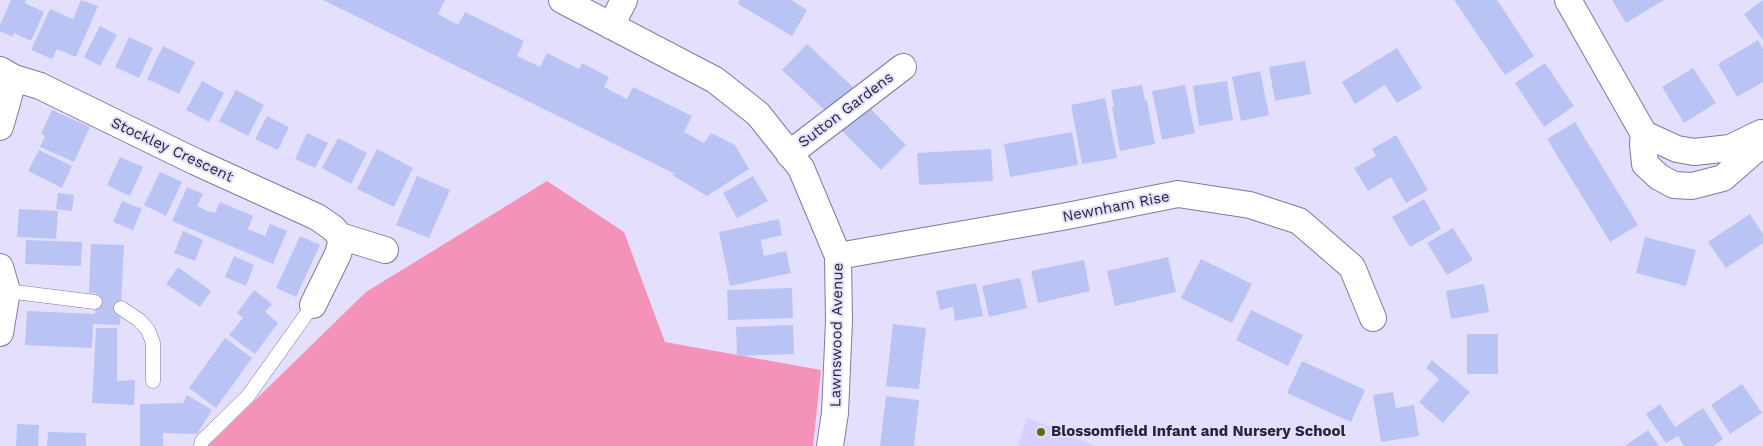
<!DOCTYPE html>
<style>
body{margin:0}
canvas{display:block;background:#e5dffe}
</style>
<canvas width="1763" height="446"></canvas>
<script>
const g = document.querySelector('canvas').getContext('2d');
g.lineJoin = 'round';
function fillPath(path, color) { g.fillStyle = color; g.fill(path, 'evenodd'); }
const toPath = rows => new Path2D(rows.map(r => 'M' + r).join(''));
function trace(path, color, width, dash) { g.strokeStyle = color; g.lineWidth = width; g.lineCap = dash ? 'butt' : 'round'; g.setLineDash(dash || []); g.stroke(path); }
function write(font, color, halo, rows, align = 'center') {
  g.font = font + ' "Work Sans",sans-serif'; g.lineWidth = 4; g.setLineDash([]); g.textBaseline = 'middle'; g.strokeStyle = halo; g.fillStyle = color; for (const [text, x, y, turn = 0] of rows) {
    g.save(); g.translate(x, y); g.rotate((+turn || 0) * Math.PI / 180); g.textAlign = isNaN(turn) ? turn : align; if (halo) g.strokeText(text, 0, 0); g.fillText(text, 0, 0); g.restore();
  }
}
fillPath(toPath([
 [1026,417,1096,446,1018,446]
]), '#dad0ff');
fillPath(toPath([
 [547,181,624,232,665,342,821,370,813,446,208,446,366,292]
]), '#f492b9');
fillPath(toPath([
 [11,0,26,0,25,3,44,12,31,41,14,33,13,37,0,31,0,25],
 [81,0,98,6,76,57,57,49,52,59,31,50,50,9,73,19],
 [323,0,445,0,438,14,458,25,465,12,524,41,517,56,540,67,547,53,579,69,582,63,609,77,604,87,627,99,633,87,692,116,684,132,704,143,711,133,735,145,749,169,707,196,672,175,675,174],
 [740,0,791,0,807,10,792,36,738,4],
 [1454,0,1497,0,1534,56,1505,75],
 [1612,0,1664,0,1626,23],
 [1763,0,1763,40,1744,14],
 [100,26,117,35,100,66,84,57],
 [129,37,153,48,139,78,115,67],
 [1758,40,1763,49,1763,82,1737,97,1718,64],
 [807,44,855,89,830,115,782,70],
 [163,46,195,62,179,94,147,79],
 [1397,48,1422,88,1397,103,1385,85,1355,104,1342,82],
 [1305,61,1311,94,1275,101,1269,67],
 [1545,63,1574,106,1544,127,1515,83],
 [1693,68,1716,103,1684,123,1662,87],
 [1260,71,1269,115,1241,121,1232,77],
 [202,81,224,93,209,122,186,110],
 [1227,81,1233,120,1199,126,1193,86],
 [1142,85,1145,101,1147,100,1155,144,1120,151,1112,107,1114,107,1111,90],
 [1185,85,1195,133,1162,140,1152,91],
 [236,90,264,105,248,136,219,121],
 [1105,98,1117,158,1082,164,1071,105],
 [864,102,906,145,881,170,838,127],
 [52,110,90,127,74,162,40,147,45,136,41,134],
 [267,116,289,127,278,150,255,139],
 [1575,122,1638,225,1610,242,1547,139],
 [1072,132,1078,165,1010,177,1004,144],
 [307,133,328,143,315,168,295,159],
 [1396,135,1428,190,1406,203,1391,177,1368,191,1354,168,1376,156,1372,149],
 [338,138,367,153,351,184,322,168],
 [377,149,413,168,394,207,357,189],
 [991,149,993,181,919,185,917,153],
 [39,150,72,166,62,188,28,171],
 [120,157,143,167,130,196,107,185],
 [160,172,182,182,166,216,144,205],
 [417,176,450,190,429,238,396,225],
 [753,176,768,201,737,218,723,193],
 [187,187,203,194,197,206,207,211,215,213,220,202,253,216,248,229,265,236,270,224,287,231,273,264,172,221],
 [58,193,74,195,72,211,56,209],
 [1424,199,1441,229,1410,247,1392,217],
 [122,201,142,209,133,230,113,222],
 [19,209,58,211,56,239,17,237],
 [1750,214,1763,234,1763,243,1726,268,1708,242],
 [779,219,782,235,761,240,764,256,786,251,791,273,730,286,719,232],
 [1453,228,1473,260,1447,275,1427,243],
 [183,231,203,240,195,261,174,253],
 [300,236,320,245,296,297,276,288],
 [1645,237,1696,250,1686,286,1636,273],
 [26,240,82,242,81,266,25,264],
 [91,244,124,245,120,325,93,324,92,348,25,345,27,311,95,314,96,293,89,293],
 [234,256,254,265,246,286,225,277],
 [1168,257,1176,292,1115,306,1107,271],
 [1201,259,1252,284,1232,323,1181,298],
 [1084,260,1090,291,1038,303,1031,271],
 [178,267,211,291,200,307,166,284],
 [1020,278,1027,308,989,317,982,286],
 [976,283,983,316,955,321,953,307,940,310,936,291],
 [1484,284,1489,312,1451,319,1446,291],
 [792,288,793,318,728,320,727,290],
 [254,290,272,304,265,312,278,323,255,354,229,335,243,318,237,313],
 [1251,310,1303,335,1288,366,1236,340],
 [893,324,926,328,919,389,886,386],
 [793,325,794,354,737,356,736,327],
 [96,328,117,328,117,381,135,380,134,405,92,403],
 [1467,334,1498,334,1498,374,1467,374],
 [225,338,252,358,216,408,189,388],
 [1432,360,1470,392,1443,423,1419,402,1439,379,1426,368],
 [1302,361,1365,390,1351,422,1287,393],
 [1742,384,1762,413,1730,434,1711,405],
 [1393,392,1396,408,1414,405,1419,436,1381,442,1373,395],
 [187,395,212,410,197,434,163,433,163,446,140,446,140,404,183,403],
 [886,396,919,400,914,446,880,446],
 [1660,404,1675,427,1703,408,1723,439,1713,446,1684,446,1678,436,1666,443,1646,414],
 [17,424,39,425,38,446,16,446],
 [1648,430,1659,446,1625,446],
 [48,432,86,433,86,446,47,446]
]), '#b9c4f5');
const service = toPath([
 [7,291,95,302],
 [121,308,139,320,148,330,153,343,153,381],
 [201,446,202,441,248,396,313,305]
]);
const minor = toPath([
 [562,0,715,80,758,114,801,168,838,256,839,321,835,413,830,446],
 [1568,0,1644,134,1643,144,1645,164,1659,177,1674,185,1692,186,1723,178,1763,143],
 [611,26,624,0],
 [0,70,14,78,40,86,196,162,317,217,333,228,340,236,341,243,338,254,313,305],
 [0,127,14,78],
 [1644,134,1677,149,1694,152,1730,148,1761,133],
 [789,154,903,67],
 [340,236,385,250],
 [838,256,1062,217,1178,194,1250,205,1299,221,1352,267,1373,318],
 [0,267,7,291,0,333]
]);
trace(service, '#8277a5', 15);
trace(minor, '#8277a5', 28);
trace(service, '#fff', 14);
trace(minor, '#fff', 26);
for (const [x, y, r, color] of [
 [1041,432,5,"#626a0e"]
]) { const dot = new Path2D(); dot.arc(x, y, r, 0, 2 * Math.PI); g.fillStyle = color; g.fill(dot); trace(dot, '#e5dffe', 2); }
write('15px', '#292437', '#e5dffe', [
 ["Sutton Gardens",846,110,-37],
 ["Stockley Crescent",172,150,25],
 ["Newnham Rise",1116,207,-11],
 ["Lawnswood Avenue",837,335,-89]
]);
write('bold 15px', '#292437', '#e5dffe', [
 ["Blossomfield Infant and Nursery School",1051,432]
], 'left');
</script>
